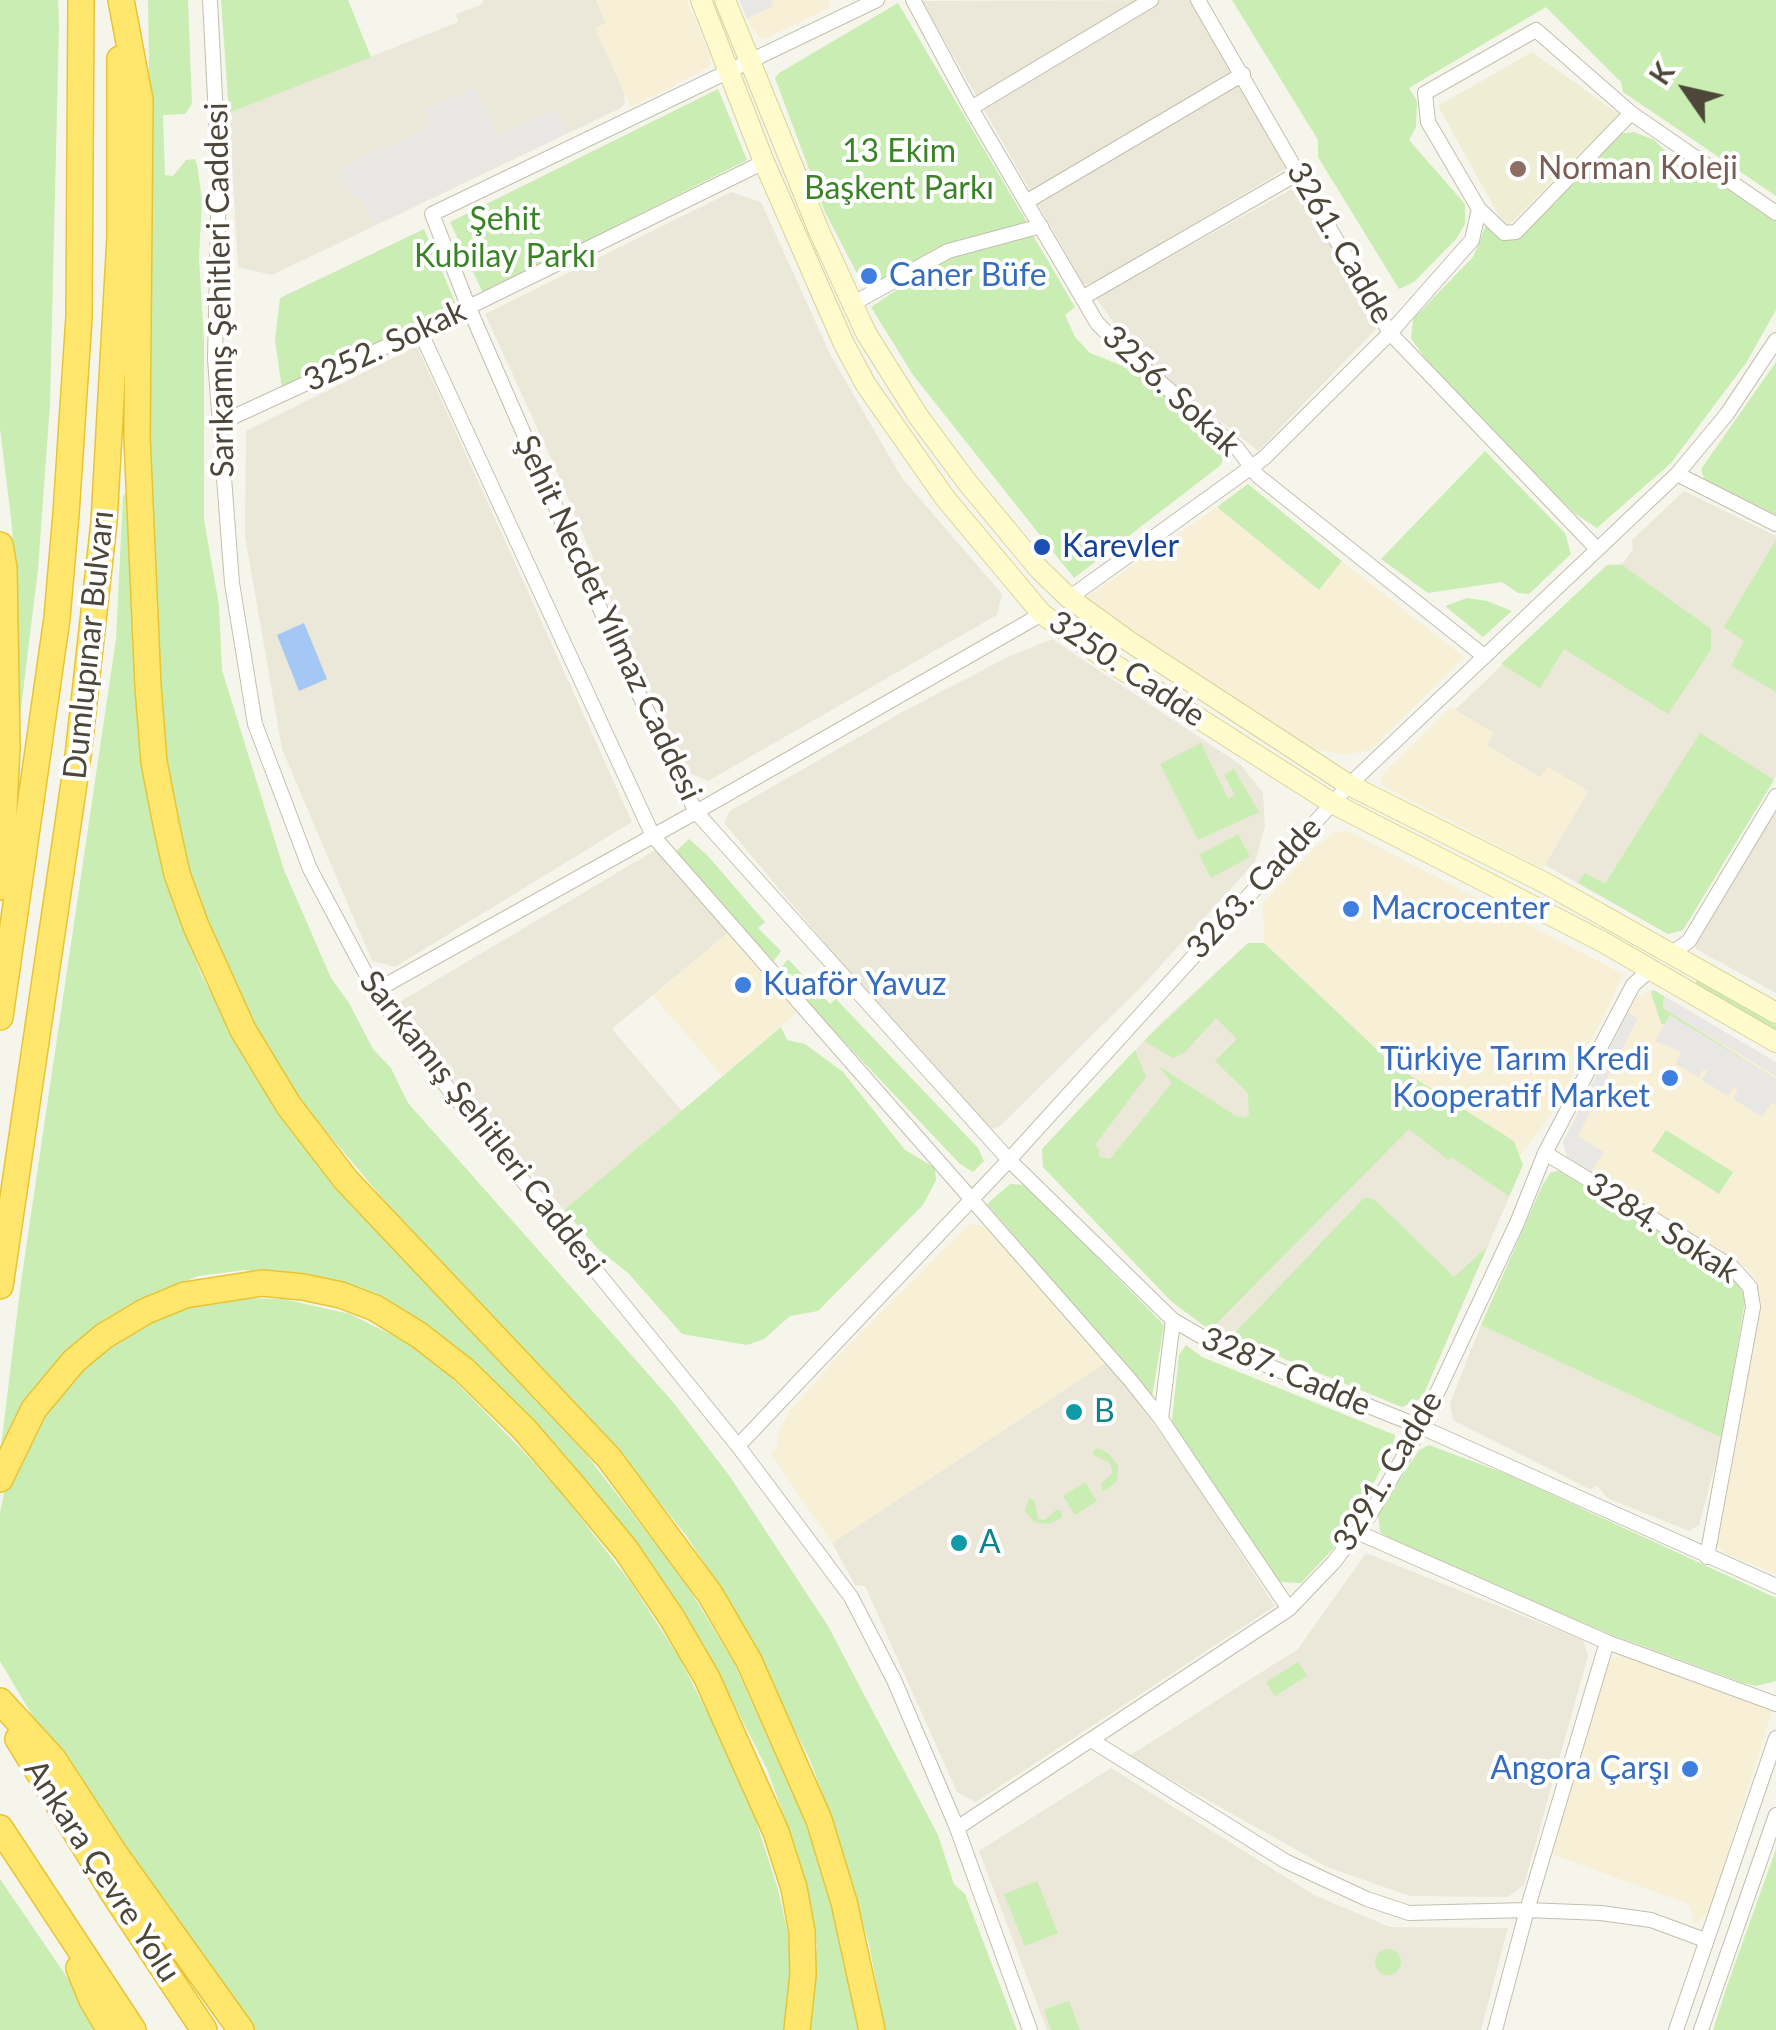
<!DOCTYPE html>
<meta charset="utf-8">
<style>
body{margin:0}
#map{position:relative;width:1776px;height:2030px;overflow:hidden;background:#f6f5ec;font-family:Lato,sans-serif}
canvas{display:block}
.north{position:absolute;left:1636px;top:40px;width:100px;height:100px;-webkit-text-stroke:8px #fff;paint-order:stroke;rotate:304deg;font-size:28px;font-weight:700;line-height:40px;text-align:center;color:#4c4738}
.north::after{content:'';display:block;margin:auto;width:35px;height:45px;background:#4c4738;clip-path:polygon(50% 0,100% 100%,50% 72%,0 100%)}
</style>
<div id="map">
<canvas width="1776" height="2030"></canvas>
<div class="north">K</div>
</div>
<script>
const g = document.querySelector('canvas').getContext('2d');
g.lineJoin = 'round';
function fillPath(path, color) { g.fillStyle = color; g.fill(path, 'evenodd'); }
const toPath = rows => new Path2D(rows.map(r => 'M' + r).join(''));
function trace(path, color, width, dash) { g.strokeStyle = color; g.lineWidth = width; g.lineCap = dash ? 'butt' : 'round'; g.setLineDash(dash || []); g.stroke(path); }
function write(font, color, halo, rows, align = 'center') {
  g.font = font + ' Lato,sans-serif'; g.lineWidth = 8; g.setLineDash([]); g.textBaseline = 'middle'; g.strokeStyle = halo; g.fillStyle = color; for (const [text, x, y, turn = 0] of rows) {
    g.save(); g.translate(x, y); g.rotate((+turn || 0) * Math.PI / 180); g.textAlign = isNaN(turn) ? turn : align; if (halo) g.strokeText(text, 0, 0); g.fillText(text, 0, 0); g.restore();
  }
}
fillPath(toPath([
 [483,0,596,0,606,23,596,29,624,92,625,103,621,108,272,275,238,267,229,113,458,22,456,14,483,4],
 [1192,0,1289,167,1096,282,1084,285,922,1],
 [1297,186,1378,327,1258,451,1162,375,1127,342,1096,298],
 [731,192,761,202,831,356,902,478,1002,594,997,615,708,781,689,773,629,644,555,467,485,314],
 [417,346,632,822,395,967,372,961,282,749,245,536,246,431],
 [1684,491,1776,536,1776,776,1683,930,1668,934,1545,865,1588,791,1548,767,1541,778,1486,745,1493,733,1455,710,1607,565,1622,564,1633,549,1632,540],
 [1052,639,1241,765,1263,793,1265,826,1255,862,1143,985,999,1127,991,1129,983,1124,897,1029,724,823,730,811,904,711,1008,657],
 [1776,807,1776,993,1696,949,1695,940],
 [657,849,728,933,612,1029,682,1111,564,1210,437,1062,400,1005,401,1001],
 [1248,943,1264,943,1523,1165,1422,1398,1402,1407,1202,1325,1171,1301,1043,1167,1042,1149,1163,1021],
 [1481,1325,1722,1438,1699,1525,1689,1531,1607,1498,1598,1486,1589,1489,1453,1420,1450,1403],
 [1108,1361,1187,1471,1275,1606,976,1802,957,1792,865,1586,855,1585,832,1543],
 [1366,1553,1583,1640,1588,1656,1524,1885,1508,1897,1410,1896,1327,1867,1129,1756,1298,1649],
 [1111,1768,1314,1895,1390,1927,1508,1928,1481,2030,1047,2030,979,1851]
]), '#ebe8d9');
fillPath(toPath([
 [596,0,687,0,710,57,709,67,631,107,595,28,606,23],
 [739,0,829,0,831,7,762,40,751,27],
 [1217,507,1319,590,1342,561,1464,657,1371,750,1344,755,1306,747,1084,599],
 [1451,707,1493,733,1487,746,1540,778,1548,767,1588,791,1543,869,1383,786,1381,779,1384,773],
 [1348,831,1623,974,1612,1000,1553,1112,1520,1156,1514,1141,1392,1064,1264,943,1263,903,1316,846,1335,832],
 [728,933,797,1013,722,1076,653,996],
 [1653,989,1776,1062,1776,1574,1726,1554,1719,1548,1716,1539,1761,1301,1756,1280,1747,1268,1567,1157,1563,1142,1635,998],
 [970,1223,990,1228,1108,1361,832,1543,771,1455,777,1447,777,1436,789,1412,837,1357],
 [1623,1655,1767,1705,1772,1712,1710,1910,1695,1925,1688,1904,1551,1854,1601,1673,1612,1658]
]), '#f8f0d6');
fillPath(toPath([
 [1532,52,1619,114,1508,226,1504,225,1438,106]
]), '#f0edd5');
fillPath(toPath([
 [0,0,58,0,59,25,50,404,38,569,17,741,17,615,12,527,0,428],
 [148,0,188,0,192,104,185,114,163,115,165,175,173,176,186,160,195,159,197,165,202,199,199,258,204,340,204,520,219,605,222,670,284,870,331,978,349,1003,373,1049,391,1068,408,1103,673,1402,731,1478,828,1626,938,1835,954,1884,965,1894,1017,2030,885,2030,869,1944,830,1814,810,1760,729,1601,686,1535,589,1417,401,1220,304,1105,248,1015,221,955,193,885,170,784,158,679,147,408,152,277],
 [221,0,348,0,371,57,229,113],
 [1232,0,1776,0,1776,196,1623,92,1621,82,1546,7,1409,88,1417,101,1416,127,1409,140,1465,204,1465,224,1456,239,1414,282,1399,289,1318,157,1318,140],
 [898,3,1028,224,932,252,865,289,825,212,775,78,779,73],
 [718,89,747,160,483,293,450,222],
 [1634,132,1654,140,1697,181,1708,176,1776,221,1776,310,1746,363,1671,463,1597,528,1574,513,1435,373,1411,338,1413,319,1473,257,1487,223,1499,238,1515,240,1616,134],
 [424,229,455,302,453,310,282,389,275,340,280,298],
 [1028,234,1034,237,1075,307,1065,315,1075,337,1090,353,1138,372,1225,450,1221,465,1074,578,913,375,871,307,948,256,991,247],
 [1776,362,1776,515,1704,479,1701,469],
 [1485,451,1565,533,1571,554,1529,594,1518,593,1502,582,1428,593,1381,559],
 [1248,484,1342,561,1319,590,1217,507],
 [128,491,133,495,135,668,140,752,169,888,201,974,252,1069,285,1119,371,1225,585,1453,685,1582,734,1663,801,1813,822,1867,842,1944,858,2030,808,2030,817,1946,799,1858,767,1769,703,1643,629,1536,473,1363,430,1328,381,1299,299,1275,244,1270,199,1276,152,1293,105,1319,88,1333,72,1348,0,1455,21,1282,116,639,123,496],
 [1776,540,1776,692,1731,666,1744,641,1724,627],
 [1607,565,1622,565,1711,629,1711,650,1668,714,1564,649,1540,688,1501,664],
 [1467,598,1487,601,1512,611,1483,637,1445,606],
 [1700,733,1774,780,1683,930,1668,934,1578,883,1585,873,1605,884],
 [1201,743,1228,799,1235,795,1224,775,1234,769,1259,812,1198,840,1160,764],
 [1238,834,1250,857,1211,878,1199,855],
 [689,839,707,855,765,922,758,928,781,951,773,962,674,853],
 [1248,943,1264,943,1392,1064,1514,1141,1523,1165,1509,1196,1451,1157,1448,1160,1409,1129,1210,1330,1171,1301,1043,1167,1042,1149,1135,1050,1146,1077,1095,1145,1099,1149,1099,1157,1110,1159,1172,1083,1160,1067,1236,1116,1245,1118,1249,1115,1248,1093,1215,1061,1237,1039,1216,1018,1185,1052,1173,1058,1144,1041],
 [788,959,830,1004,836,999,978,1148,984,1161,973,1172,960,1164,778,972],
 [1697,980,1776,1025,1776,1032,1694,986],
 [1653,990,1664,996,1663,1008,1776,1079,1671,1016,1664,1025,1661,1023,1651,993],
 [781,1027,787,1040,805,1044,843,1072,905,1150,935,1168,936,1180,923,1205,818,1311,790,1316,764,1339,747,1345,682,1334,628,1273,599,1250,564,1210],
 [1666,1130,1733,1172,1719,1194,1652,1151],
 [1559,1171,1730,1275,1741,1285,1745,1301,1722,1438,1481,1325,1543,1184,1551,1172],
 [1010,1184,1026,1185,1164,1325,1152,1397,987,1204],
 [1364,1198,1371,1198,1378,1203,1454,1277,1487,1247,1422,1398,1402,1407,1231,1337],
 [242,1298,283,1299,350,1314,412,1345,446,1372,522,1450,563,1495,631,1583,680,1659,744,1785,778,1889,790,1943,790,1999,783,2030,252,2030,49,1744,0,1661,0,1513,6,1483,43,1416,89,1362,117,1340,157,1319,200,1305],
 [1186,1345,1202,1357,1395,1435,1393,1447,1345,1536,1301,1583,1280,1582,1174,1433,1172,1420,1179,1355],
 [1429,1445,1509,1475,1776,1598,1776,1681,1756,1686,1743,1683,1607,1633,1396,1545,1380,1532,1378,1513,1419,1450],
 [1096,1448,1108,1453,1118,1465,1117,1481,1106,1490,1102,1491,1101,1484,1113,1473,1110,1463,1092,1454],
 [1085,1482,1097,1501,1075,1515,1063,1496],
 [1029,1498,1035,1502,1038,1519,1045,1520,1056,1510,1061,1510,1062,1518,1048,1524,1034,1522,1025,1511],
 [1298,1662,1307,1676,1275,1696,1266,1682],
 [1776,1849,1776,2030,1713,2030,1727,1986],
 [0,1879,73,1986,100,2030,0,2030],
 [1037,1881,1058,1933,1025,1946,1004,1894],
 '1375 1962a13 13 0 1 1 26 0a13 13 0 1 1-26 0Z',
 [1069,2001,1080,2030,1051,2030,1044,2010]
]), '#c9edb2');
fillPath(toPath([
 [739,0,771,0,773,6,747,19],
 [475,87,498,136,555,109,566,133,374,225,360,195,353,197,340,169,431,125,425,110],
 [1664,996,1776,1062,1776,1076,1663,1008],
 [1628,1012,1638,1018,1578,1136,1604,1152,1591,1172,1567,1157,1563,1142],
 [1670,1015,1776,1079,1776,1105,1771,1103,1762,1117,1733,1099,1738,1090,1734,1087,1728,1096,1702,1080,1707,1071,1704,1069,1698,1077,1676,1064,1681,1052,1655,1041]
]), '#e8e7e3');
fillPath(toPath([
 [304,623,327,679,299,691,277,635]
]), '#a5c7f6');
const street = toPath([
 [210,0,219,175,215,359,232,583,255,724,310,869,375,991,422,1056,738,1446,851,1597,894,1680,957,1828,1030,2030],
 [877,0,432,214,469,308,622,659,696,812,1009,1160,1173,1320,1216,1345,1421,1427,1776,1586],
 [913,0,971,108,1097,323,1132,358,1237,448,1258,476,1484,656],
 [1198,0,1390,333,1597,549],
 [971,108,1151,0],
 [1026,202,1243,74],
 [1479,209,1504,233,1516,232,1631,113],
 [1082,298,1300,172],
 [852,304,948,251,1041,226],
 [420,331,653,836,1131,1381,1161,1419,1289,1609],
 [220,423,420,331,764,162],
 [1677,474,1776,524],
 [1069,598,1264,458,1390,333,1472,240,1479,209,1428,122,1425,93,1536,30,1631,113,1776,213],
 [1672,953,1689,941,1776,796],
 [375,991,696,812,1042,614],
 [1545,1153,1732,1267,1750,1287,1753,1307,1707,1557],
 [1161,1419,1173,1320],
 [738,1446,1009,1160,1349,785,1677,474,1727,414,1776,340],
 [1357,1532,1607,1642,1776,1704],
 [1091,1740,1285,1861,1367,1899,1409,1913,1527,1910,1601,1913,1651,1920,1705,1940],
 [957,1828,1289,1609,1334,1562,1369,1516,1421,1427,1517,1223,1545,1153,1633,985,1650,970],
 [1495,2030,1527,1910,1607,1642],
 [1676,2030,1776,1738],
 [1701,2030,1776,1815]
]);
const secondary = toPath([
 [701,0,764,162,844,344,866,385,945,498,1042,614,1115,665,1332,803,1603,942,1776,1042],
 [725,0,819,231,866,333,918,416,967,482,1039,569,1069,598,1130,642,1349,785,1547,884,1776,1013]
]);
const highway = toPath([
 [121,0,140,100,137,437,148,686,154,762,166,824,177,874,196,926,243,1030,289,1106,346,1180,609,1458,710,1594,749,1661,819,1820,844,1902,872,2030],
 [0,545,4,568,7,747,0,887],
 [0,1017,57,618,66,514,79,317,81,0],
 [0,1286,78,756,104,522,120,237,120,59],
 [0,1479,34,1409,74,1361,104,1336,146,1311,185,1295,262,1283,303,1287,341,1295,375,1308,419,1335,464,1370,524,1429,574,1487,626,1550,672,1618,707,1678,776,1832,794,1888,802,1932,803,1975,797,2030],
 [0,1701,54,1760,115,1854,241,2030],
 [18,1739,112,1891,204,2030],
 [0,1828,133,2030],
 [79,1968,92,2000,110,2030]
]);
trace(street, '#c3bfad', 16);
trace(secondary, '#d9d399', 22);
trace(highway, '#e8c434', 28);
trace(street, '#fff', 14);
trace(secondary, '#fffbcd', 20);
trace(highway, '#ffe76e', 25);
for (const [x, y, r, color] of [
 [1518,169,10,"#8d6e63"],
 [869,276,10,"#3f7fe0"],
 [1042,547,10,"#1a4fb4"],
 [1351,909,10,"#3f7fe0"],
 [743,985,10,"#3f7fe0"],
 [1670,1078,10,"#3f7fe0"],
 [1074,1412,10,"#0f9aa8"],
 [959,1543,10,"#0f9aa8"],
 [1690,1769,10,"#3f7fe0"]
]) { const dot = new Path2D(); dot.arc(x, y, r, 0, 2 * Math.PI); g.fillStyle = color; g.fill(dot); trace(dot, '#fff', 4); }
write('32px', '#3a8326', '#fff', [
 ["13 Ekim",899,152],
 ["Başkent Parkı",899,189],
 ["Şehit",505,220],
 ["Kubilay Parkı",505,257]
]);
write('32px', '#785e54', '#fff', [
 ["Norman Koleji",1538,169]
], 'left');
write('32px', '#4c4738', '#fff', [
 ["3261. Cadde",1340,243,60],
 ["Sarıkamış Şehitleri Caddesi",220,290,-91],
 ["3252. Sokak",385,346,-25],
 ["3256. Sokak",1171,391,43],
 ["Şehit Necdet Yılmaz Caddesi",608,618,65],
 ["Dumlupınar Bulvarı",89,645,-84],
 ["3250. Cadde",1127,669,34],
 ["3263. Cadde",1254,888,-47],
 ["Sarıkamış Şehitleri Caddesi",482,1123,52],
 ["3284. Sokak",1662,1228,33],
 ["3287. Cadde",1286,1372,23],
 ["3291. Cadde",1388,1471,-59],
 ["Ankara Çevre Yolu",102,1871,57]
]);
write('32px', '#366cbe', '#fff', [
 ["Caner Büfe",889,276],
 ["Macrocenter",1371,909],
 ["Kuaför Yavuz",763,985],
 ["Türkiye Tarım Kredi",1650,1060,"right"],
 ["Kooperatif Market",1650,1097,"right"],
 ["Angora Çarşı",1670,1769,"right"]
], 'left');
write('32px', '#164399', '#fff', [
 ["Karevler",1062,547]
], 'left');
write('32px', '#0d838f', '#fff', [
 ["B",1094,1412],
 ["A",979,1543]
], 'left');
</script>
